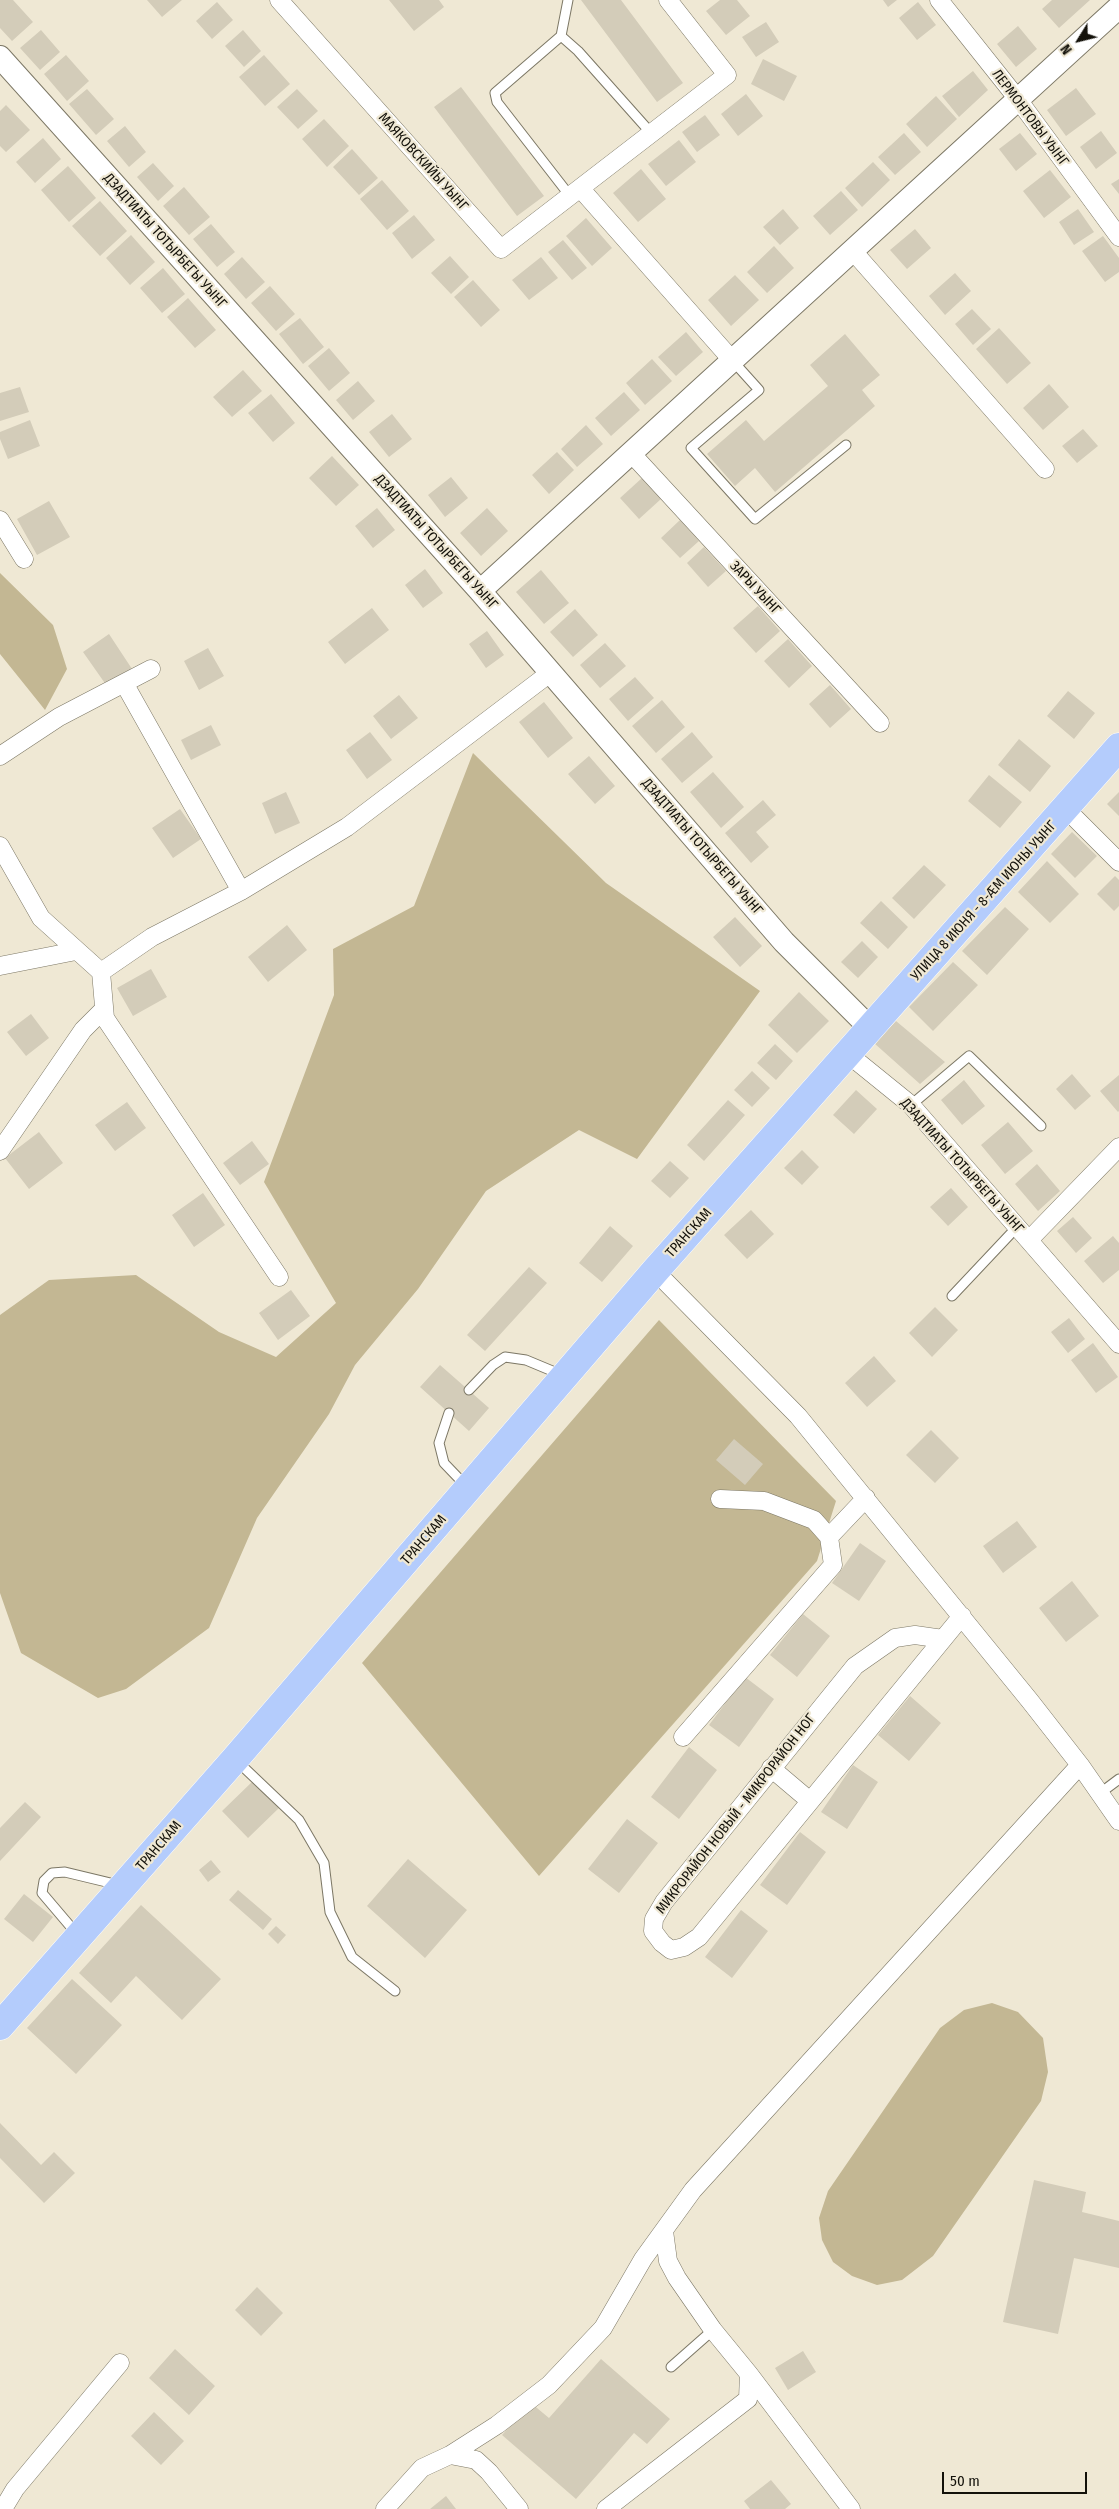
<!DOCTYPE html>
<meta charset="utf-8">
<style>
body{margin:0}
#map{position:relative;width:1119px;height:2509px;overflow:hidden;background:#efe8d4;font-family:"Fira Sans Condensed",sans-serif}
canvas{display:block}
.north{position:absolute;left:1054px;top:15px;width:50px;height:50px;-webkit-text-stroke:4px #efe8d4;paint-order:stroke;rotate:234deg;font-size:14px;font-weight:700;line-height:20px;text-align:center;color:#13110a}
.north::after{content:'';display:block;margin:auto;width:18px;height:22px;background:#13110a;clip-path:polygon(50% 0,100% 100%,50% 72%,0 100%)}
.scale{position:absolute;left:942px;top:2472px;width:145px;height:22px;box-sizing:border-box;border:2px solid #13110a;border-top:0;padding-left:6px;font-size:15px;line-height:18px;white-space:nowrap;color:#13110a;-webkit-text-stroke:4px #efe8d4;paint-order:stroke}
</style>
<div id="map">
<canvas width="1119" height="2509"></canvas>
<div class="north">N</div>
<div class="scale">50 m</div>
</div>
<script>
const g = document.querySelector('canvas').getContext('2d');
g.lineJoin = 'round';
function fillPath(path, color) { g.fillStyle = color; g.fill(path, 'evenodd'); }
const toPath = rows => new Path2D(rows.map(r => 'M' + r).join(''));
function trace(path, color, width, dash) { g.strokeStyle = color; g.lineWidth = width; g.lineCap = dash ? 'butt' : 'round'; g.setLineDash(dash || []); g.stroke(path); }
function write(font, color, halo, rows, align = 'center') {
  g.font = font + ' "Fira Sans Condensed",sans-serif'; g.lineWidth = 4.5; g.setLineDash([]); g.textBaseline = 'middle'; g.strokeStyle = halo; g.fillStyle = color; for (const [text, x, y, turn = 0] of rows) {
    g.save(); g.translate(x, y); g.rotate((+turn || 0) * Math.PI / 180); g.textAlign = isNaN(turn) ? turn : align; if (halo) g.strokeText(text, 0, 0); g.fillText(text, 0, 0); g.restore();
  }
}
fillPath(toPath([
 [0,573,53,625,67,669,45,710,0,654],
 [473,753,606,883,760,991,637,1159,579,1130,486,1191,418,1289,355,1365,329,1414,257,1518,209,1628,126,1689,98,1698,21,1653,0,1593,0,1315,49,1280,136,1275,219,1332,276,1357,336,1303,264,1182,334,995,333,949,414,906],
 [659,1320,836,1501,817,1561,539,1876,362,1663],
 [992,2003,1018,2012,1043,2038,1048,2072,1041,2101,933,2256,902,2280,877,2285,852,2276,833,2262,822,2240,819,2218,828,2191,940,2028,964,2010]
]), '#c3b793');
fillPath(toPath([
 [0,0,13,0,33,22,12,41,0,28],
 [147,0,182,0,162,17],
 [389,0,439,0,444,7,414,31],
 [581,0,621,0,683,83,657,102],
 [720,0,737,0,750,16,726,35,706,11],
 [883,0,897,0,888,7],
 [1052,0,1090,0,1059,28,1042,9],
 [217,2,233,20,212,39,196,21],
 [918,2,936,25,917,40,899,18],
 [766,22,779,42,756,57,742,37],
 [1018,26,1037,49,1016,67,997,44],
 [41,30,60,52,40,70,20,48],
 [243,30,261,51,244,67,225,46],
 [66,55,89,81,67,101,44,74],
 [264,55,290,84,265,106,239,77],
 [763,59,797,76,784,101,751,84],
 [973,71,988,90,959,117,942,96],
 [461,87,544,196,517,216,434,107],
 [1076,88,1096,114,1066,136,1047,110],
 [87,89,114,119,96,135,69,104],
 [297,89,318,111,298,129,277,107],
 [746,94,763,116,738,136,721,114],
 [936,96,957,119,927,147,906,124],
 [6,105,30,130,6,152,0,146,0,111],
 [705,115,720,135,697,152,682,132],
 [324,119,349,146,327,167,302,139],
 [125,126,146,152,129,167,107,141],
 [1101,131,1117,153,1096,169,1080,147],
 [904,133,921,152,895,175,878,157],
 [1020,133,1037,154,1016,171,999,149],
 [43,138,61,159,35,183,16,162],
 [679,140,696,162,666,186,648,164],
 [352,149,378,178,359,195,333,167],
 [873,162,890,180,862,207,845,188],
 [153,163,174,186,158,201,137,177],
 [68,166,96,198,69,222,41,190],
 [641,169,666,199,638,222,613,193],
 [1050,170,1071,197,1044,218,1023,191],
 [1119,179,1119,194,1111,184],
 [382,180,409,211,387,230,360,199],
 [184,187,210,217,189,235,163,206],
 [841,191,858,210,830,235,813,216],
 [100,201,127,231,100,256,72,226],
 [783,209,799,228,780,245,763,227],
 [1078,209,1094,232,1074,245,1059,222],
 [414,215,435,240,412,259,392,233],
 [586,218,612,248,592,266,566,236],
 [211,224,235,252,217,267,193,239],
 [915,229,931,248,907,269,890,250],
 [131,235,155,262,130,285,106,258],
 [1103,236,1119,258,1119,272,1105,282,1082,251],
 [563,240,587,268,572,280,548,252],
 [774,246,794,268,767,293,747,272],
 [450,256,469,277,451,294,431,273],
 [242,257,265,282,246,299,224,274],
 [541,257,558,278,529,300,512,280],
 [163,268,185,294,162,313,140,288],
 [955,273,971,291,945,315,929,296],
 [735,275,759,300,731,326,708,300],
 [473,280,500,310,481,327,454,297],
 [270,286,295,314,276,331,251,303],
 [188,298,216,330,195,348,167,317],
 [972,309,991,329,973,345,955,324],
 [300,318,324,347,303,364,279,334],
 [999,328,1031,363,1007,384,976,349],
 [686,332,703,352,676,376,658,357],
 [845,334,880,375,862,390,875,406,775,492,755,468,735,486,707,454,746,420,764,441,828,386,810,365],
 [329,348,350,373,329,391,308,366],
 [652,359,672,381,645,405,626,383],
 [243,370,262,391,232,417,213,397],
 [358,381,375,401,353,420,336,400],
 [1049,384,1069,407,1043,430,1023,408],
 [20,387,29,412,0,421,0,393],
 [624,392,640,410,611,436,595,418],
 [271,394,295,423,273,442,248,413],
 [392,414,412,439,389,457,369,432],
 [30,420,40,446,8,459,0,439,0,432],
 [586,425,603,444,577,467,561,449],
 [1083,429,1098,446,1077,463,1062,446],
 [557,452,574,470,549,494,532,475],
 [332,456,359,485,336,506,309,478],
 [451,477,468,498,445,517,428,495],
 [642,478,661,499,639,519,620,498],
 [49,501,70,537,37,555,17,519],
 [377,508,395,530,373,548,355,526],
 [487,508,508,531,481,556,460,533],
 [680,520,699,541,680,558,661,538],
 [704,547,726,571,708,587,687,563],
 [425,569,443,593,423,608,405,585],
 [541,570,569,603,544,624,516,592],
 [758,606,780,631,756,653,733,628],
 [372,608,389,630,345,664,328,642],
 [575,609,598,635,573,657,550,632],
 [487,631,504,655,486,668,469,644],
 [109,634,134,672,109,689,83,652],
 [788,639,812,666,789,688,764,661],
 [605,643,626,666,600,688,580,665],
 [208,648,224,676,199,690,184,661],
 [635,677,654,698,628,721,609,699],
 [830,685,851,709,830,728,809,704],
 [1068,691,1095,713,1074,739,1047,716],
 [399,695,418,718,391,739,373,716],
 [662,700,685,727,656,753,632,726],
 [544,702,573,738,548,758,519,722],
 [211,725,221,745,191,760,181,740],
 [370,732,392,760,367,779,346,750],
 [692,732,713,757,682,783,661,759],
 [1019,739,1051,766,1030,792,998,765],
 [589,756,615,786,595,804,568,774],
 [713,772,744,807,721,828,690,792],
 [989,775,1022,802,1000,828,968,801],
 [286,792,300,823,275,834,262,803],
 [1119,792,1119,816,1107,804],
 [763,800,776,815,756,832,769,847,751,863,725,833],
 [180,809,201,839,173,858,152,828],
 [1072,832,1097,856,1075,878,1051,854],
 [1047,861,1079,894,1050,923,1018,892],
 [924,865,946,885,914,919,892,898],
 [1115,876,1119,880,1119,906,1114,911,1097,894],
 [881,901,908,927,888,949,860,923],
 [1005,907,1029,929,987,975,962,951],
 [735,917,762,946,740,967,713,937],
 [287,925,307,950,268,982,248,957],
 [862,941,878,957,858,978,841,962],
 [953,962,978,985,933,1031,909,1007],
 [151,969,167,997,133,1016,117,988],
 [799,992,829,1021,797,1053,768,1025],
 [31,1014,49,1038,26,1056,7,1032],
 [896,1021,945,1062,920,1084,874,1043],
 [775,1044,793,1061,776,1080,757,1063],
 [752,1071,770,1088,752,1107,734,1090],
 [1072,1074,1091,1096,1075,1110,1056,1089],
 [1119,1075,1119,1111,1118,1112,1100,1091],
 [964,1080,985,1106,962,1125,941,1100],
 [856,1090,877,1109,854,1134,833,1115],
 [728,1100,745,1115,704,1161,687,1145],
 [127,1102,146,1128,115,1151,95,1125],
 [1008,1122,1033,1151,1005,1174,981,1145],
 [39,1132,63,1163,29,1189,5,1158],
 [252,1141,269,1164,240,1185,223,1163],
 [802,1150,819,1167,802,1185,784,1168],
 [670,1161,689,1178,670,1198,651,1181],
 [1037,1164,1060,1191,1038,1211,1015,1184],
 [951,1188,968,1207,948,1226,930,1207],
 [203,1193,225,1225,194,1247,172,1215],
 [751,1210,774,1234,747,1259,724,1235],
 [1073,1217,1092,1238,1076,1253,1057,1231],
 [610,1226,633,1246,602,1282,579,1263],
 [1113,1236,1119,1243,1119,1270,1103,1283,1084,1261],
 [529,1267,547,1283,485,1351,467,1335],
 [291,1290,310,1316,278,1340,259,1313],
 [935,1307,958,1330,932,1357,909,1333],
 [1069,1318,1085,1339,1068,1353,1051,1332],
 [1093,1343,1118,1377,1096,1393,1071,1360],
 [874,1356,896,1381,867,1407,845,1383],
 [440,1365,489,1408,469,1431,420,1387],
 [931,1430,959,1458,935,1483,906,1455],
 [734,1439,763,1464,745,1485,716,1460],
 [1017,1521,1037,1547,1003,1573,983,1546],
 [860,1543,886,1561,859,1601,832,1583],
 [1072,1581,1099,1616,1066,1642,1039,1608],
 [803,1614,830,1636,797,1677,770,1655],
 [745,1677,774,1699,739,1747,709,1725],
 [910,1696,941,1723,909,1761,878,1735],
 [689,1747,717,1770,679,1819,651,1797],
 [853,1765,878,1782,847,1829,821,1812],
 [253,1781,279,1808,248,1838,222,1811],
 [25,1802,41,1817,0,1861,0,1828],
 [627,1819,658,1843,619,1893,588,1869],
 [800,1832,826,1852,787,1905,760,1885],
 [408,1859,467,1910,425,1958,367,1906],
 [211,1860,221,1872,208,1882,199,1870],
 [238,1890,272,1919,263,1930,229,1900],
 [24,1894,53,1917,33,1942,4,1919],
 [141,1905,221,1979,182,2020,136,1976,111,2003,79,1973],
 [741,1910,768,1931,732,1978,705,1957],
 [276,1926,286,1935,278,1944,268,1934],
 [72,1979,122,2025,76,2074,27,2028],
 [0,2123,41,2165,54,2152,75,2173,44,2203,0,2158],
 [1034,2180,1086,2192,1082,2212,1119,2221,1119,2268,1074,2258,1058,2334,1003,2322],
 [257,2287,283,2313,261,2336,235,2310],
 [175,2349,215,2386,189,2415,149,2378],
 [803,2351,816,2372,788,2390,775,2368],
 [601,2359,670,2419,647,2444,634,2433,576,2499,502,2435,531,2403,549,2418],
 [154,2412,184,2441,161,2465,131,2436],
 [771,2480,791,2504,785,2509,750,2509,744,2501],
 [446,2496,456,2509,430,2509]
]), '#d3ccb9');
const service = toPath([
 [561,36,568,0],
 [570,196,497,102,495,93,561,36,578,51,651,133],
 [732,360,759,390,691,448,755,519,846,445],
 [911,1105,969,1056,1041,1126],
 [952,1296,1017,1227],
 [469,1390,493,1365,505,1357,526,1360,562,1375],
 [449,1413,439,1443,444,1463,467,1487],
 [237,1761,299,1820,324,1863,330,1912,352,1957,395,1991],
 [1099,1794,1119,1779],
 [76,1933,42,1893,44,1881,52,1873,65,1872,119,1885],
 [671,2367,713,2330]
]);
const minor = toPath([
 [279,0,501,249,727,75,668,0],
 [939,0,1017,98,1119,237],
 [580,188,732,360],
 [852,250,1045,469],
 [631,453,880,723],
 [0,520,24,559],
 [124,683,241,891],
 [0,756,59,717,151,669],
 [1066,809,1119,862],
 [0,846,41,918,101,972,152,937,241,891,347,827,550,673],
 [0,966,76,951],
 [101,972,105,1018,279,1277],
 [848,1054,911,1105,1119,1344],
 [0,1151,83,1030,104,1009],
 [1029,1240,1119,1147],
 [655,1271,798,1416,1030,1701,1080,1765,1119,1821],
 [829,1537,866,1498],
 [943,1639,915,1635,895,1638,855,1666,664,1902,654,1919,653,1931,662,1943,671,1950,684,1947,699,1937,962,1616],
 [683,1737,833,1565,829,1537,814,1520,764,1501,720,1499],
 [771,1768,810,1801],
 [664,2231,668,2261,677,2278,713,2330,749,2374,851,2509],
 [450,2455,497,2425,549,2385,603,2328,643,2259,693,2190,1080,1765],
 [3,2509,15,2489,120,2363],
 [385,2509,422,2468,450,2455,476,2460,489,2472,519,2509],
 [606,2509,748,2399,749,2374]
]);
const tertiary = toPath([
 [0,57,480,591,784,942,870,1028],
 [480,591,1119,7]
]);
const trunk = toPath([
 [0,2026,235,1759,655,1271,1119,747]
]);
trace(service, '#7c7765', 11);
trace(minor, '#7c7765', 19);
trace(tertiary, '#7c7765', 24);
trace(trunk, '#fff', 29);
trace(service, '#fff', 9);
trace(minor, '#fff', 18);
trace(tertiary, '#fff', 22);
trace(trunk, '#b4ccfc', 28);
write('14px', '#13110a', '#efe8d4', [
 ["ЛЕРМОНТОВЫ УЫНГ",1030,118,53],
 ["МАЯКОВСКИЙЫ УЫНГ",423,162,48],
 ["ДЗАДТИАТЫ ТОТЫРБЕГЫ УЫНГ",165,241,48],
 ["ДЗАДТИАТЫ ТОТЫРБЕГЫ УЫНГ",436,542,48],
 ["ЗАРЫ УЫНГ",755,588,47],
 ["ДЗАДТИАТЫ ТОТЫРБЕГЫ УЫНГ",702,847,49],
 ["УЛИЦА 8 ИЮНЯ - 8-ӔМ ИЮНЫ УЫНГ",984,901,-48],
 ["ДЗАДТИАТЫ ТОТЫРБЕГЫ УЫНГ",962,1166,48],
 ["ТРАНСКАМ",689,1233,-48],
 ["ТРАНСКАМ",424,1540,-49],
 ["МИКРОРАЙОН НОВЫЙ - МИКРОРАЙОН НОГ",736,1814,-52],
 ["ТРАНСКАМ",159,1846,-49]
]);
</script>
